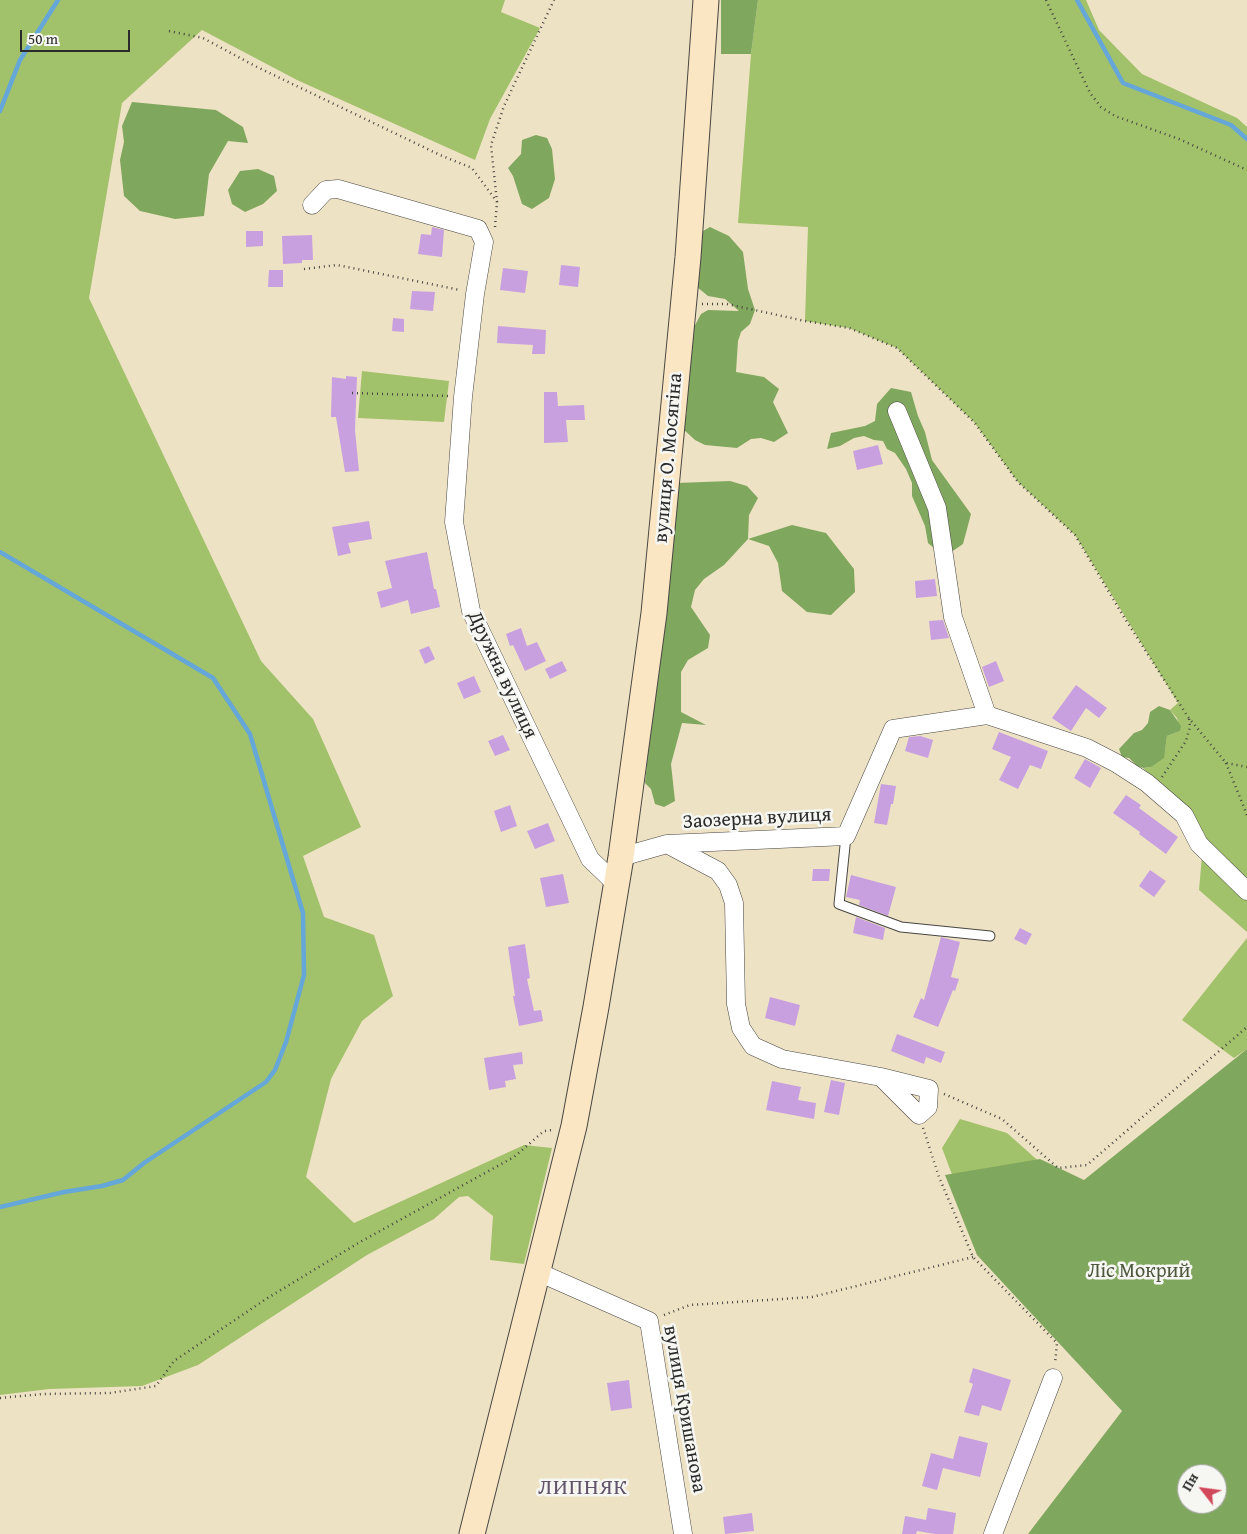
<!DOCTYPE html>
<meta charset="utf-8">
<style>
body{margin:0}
#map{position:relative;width:1247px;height:1534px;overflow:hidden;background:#eee2c4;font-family:"Gentium Book Plus",serif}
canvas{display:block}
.north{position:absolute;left:1177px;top:1464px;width:50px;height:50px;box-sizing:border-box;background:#f6f6f2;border:1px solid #a5a5a2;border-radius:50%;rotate:300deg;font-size:14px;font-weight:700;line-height:20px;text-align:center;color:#2b2b2b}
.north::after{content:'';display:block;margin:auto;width:18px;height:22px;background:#d1495b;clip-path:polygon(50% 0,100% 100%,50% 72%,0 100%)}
.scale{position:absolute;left:20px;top:30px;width:110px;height:22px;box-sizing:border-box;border:2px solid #2b2b2b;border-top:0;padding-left:6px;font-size:15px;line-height:18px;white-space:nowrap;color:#2b2b2b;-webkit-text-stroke:4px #f6f6f2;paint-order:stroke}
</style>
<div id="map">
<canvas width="1247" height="1534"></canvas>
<div class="north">Пн</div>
<div class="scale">50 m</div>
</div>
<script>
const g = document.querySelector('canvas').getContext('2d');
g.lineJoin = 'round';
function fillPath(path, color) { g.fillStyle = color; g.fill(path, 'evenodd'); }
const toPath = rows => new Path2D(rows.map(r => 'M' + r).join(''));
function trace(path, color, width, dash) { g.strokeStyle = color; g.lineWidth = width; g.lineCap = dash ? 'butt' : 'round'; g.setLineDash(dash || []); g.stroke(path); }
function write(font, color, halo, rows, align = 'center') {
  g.font = font + ' "Gentium Book Plus",serif'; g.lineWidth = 5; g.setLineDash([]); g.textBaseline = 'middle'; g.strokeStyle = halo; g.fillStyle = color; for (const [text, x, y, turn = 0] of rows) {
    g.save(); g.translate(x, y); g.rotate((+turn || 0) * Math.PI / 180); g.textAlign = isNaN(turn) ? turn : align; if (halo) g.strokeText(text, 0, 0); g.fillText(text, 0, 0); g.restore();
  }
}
fillPath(toPath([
 [0,0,505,0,501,12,540,28,490,119,475,160,297,80,202,30,122,103,89,298,261,661,313,719,361,827,303,856,324,917,374,935,393,996,362,1021,331,1079,306,1177,354,1223,524,1145,552,1148,524,1264,490,1260,493,1216,468,1196,459,1197,434,1219,367,1255,198,1365,142,1386,49,1389,0,1395],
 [758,0,1086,0,1099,30,1142,74,1237,118,1247,127,1247,932,1199,890,1204,833,1143,768,1151,767,1165,750,1167,736,1180,731,1177,718,1170,710,1178,703,1075,535,1018,482,974,422,897,348,849,328,805,321,808,227,738,223,751,54],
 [362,371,449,381,444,422,358,418],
 [1247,938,1247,1049,1234,1058,1182,1020],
 [960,1119,1007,1133,1080,1198,974,1233,942,1148]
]), '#a1c16a');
fillPath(toPath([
 [721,0,758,0,751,54,721,54],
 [132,102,216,110,243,127,248,143,228,141,209,174,204,216,175,219,140,211,124,196,120,160,124,142,122,126],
 [536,135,547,138,552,149,555,179,549,198,532,209,522,204,513,176,508,168,521,154,522,140],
 [258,169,274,176,277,191,263,204,245,212,232,204,228,190,240,171],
 [710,227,729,236,743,252,748,289,755,310,750,324,741,332,738,341,736,372,764,377,779,389,773,402,788,433,774,442,761,438,751,439,737,448,705,445,695,440,683,429,687,411,683,393,692,331,701,314,708,310,739,311,725,299,708,296,697,287,696,235],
 [891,388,911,392,918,416,925,432,932,460,971,514,963,544,944,557,928,543,925,526,912,496,912,483,906,469,895,453,887,449,883,441,874,440,864,436,854,438,840,446,827,449,831,433,865,426,875,421,877,404],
 [730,481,747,486,758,498,749,515,748,539,792,525,826,533,854,569,855,592,831,615,807,612,782,591,778,563,769,546,748,539,724,565,704,579,695,590,691,607,710,635,708,648,688,660,681,672,681,712,706,725,682,723,671,764,675,801,664,807,655,804,651,789,645,783,662,613,677,483],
 [1159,706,1170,710,1181,726,1180,731,1167,736,1164,758,1151,767,1143,768,1137,766,1129,758,1122,757,1119,749,1134,733,1142,730,1148,723,1150,712],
 [1247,1049,1247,1534,1028,1534,1122,1411,977,1255,945,1175,1040,1159,1084,1180],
 [1187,1474,1217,1474,1217,1504,1187,1504]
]), '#80a75e');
trace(toPath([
 [1077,0,1123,83,1231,125,1247,139],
 [0,111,20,60,58,0],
 [0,552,213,678,250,734,303,913,304,975,286,1042,275,1070,266,1082,144,1163,123,1180,102,1186,64,1192,0,1207]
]), '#65a7d9', 4.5);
fillPath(toPath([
 [432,227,444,230,442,257,418,254,421,234,431,235],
 [246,231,263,231,263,246,246,247],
 [312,235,313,260,302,260,302,263,283,264,282,236],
 [561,265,580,267,578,287,559,285],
 [503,268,528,271,525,293,500,290],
 [269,270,283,270,283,287,268,287],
 [412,291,435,292,433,311,410,309],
 [393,318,404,319,404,332,392,331],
 [498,326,546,330,545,354,532,354,533,345,497,343],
 [346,376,357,377,355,430,359,471,345,472,336,417,331,417,332,377,346,379],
 [544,392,557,392,558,406,584,405,585,420,566,420,568,442,544,443],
 [878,445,883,464,857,470,853,451],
 [369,521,372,539,348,543,351,553,338,556,332,527],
 [427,552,434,589,436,589,440,607,411,614,408,600,381,608,377,592,392,588,385,561],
 [935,579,937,596,916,598,915,581],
 [943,620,949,638,931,640,929,621],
 [521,628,527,646,537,642,546,661,525,671,513,645,510,646,506,634],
 [429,646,435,659,425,664,419,650],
 [562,661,567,671,550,679,545,669],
 [996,661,1004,681,989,687,982,667],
 [474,676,481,692,464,699,457,683],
 [1076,685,1107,708,1099,718,1086,708,1071,731,1052,718],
 [999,732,1048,751,1041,769,1030,765,1018,789,999,780,1011,757,992,749],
 [503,735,510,750,495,756,488,741],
 [920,736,933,740,928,758,905,751,909,737],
 [1085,759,1101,768,1090,788,1074,778],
 [881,784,896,786,893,804,891,804,887,825,874,823],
 [1126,795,1141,805,1139,808,1178,837,1166,854,1139,834,1140,832,1113,813],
 [510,805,517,826,501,832,494,811],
 [548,823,555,841,535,849,527,831],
 [813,869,830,869,829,881,812,881],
 [1150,870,1166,881,1154,897,1139,886],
 [563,874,569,903,546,907,540,878],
 [851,875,896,887,888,916,859,905,860,900,846,897],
 [856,917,885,928,883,940,853,933],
 [1020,928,1032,934,1026,945,1014,939],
 [941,937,960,942,951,977,959,979,955,991,953,990,938,1027,913,1017,921,998,924,1000],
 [525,944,530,978,527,979,534,1011,541,1010,543,1021,519,1026,513,996,515,996,508,947],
 [770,997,800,1005,795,1026,765,1018],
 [897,1034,945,1052,941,1063,926,1057,924,1064,891,1051],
 [522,1052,523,1064,513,1065,516,1079,505,1081,506,1087,489,1090,484,1058],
 [831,1080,845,1083,839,1115,824,1112],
 [772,1081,801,1087,798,1100,816,1103,814,1119,766,1110],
 [973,1368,1011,1380,1001,1411,982,1405,979,1416,964,1412,973,1384,969,1382],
 [629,1380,632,1408,611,1411,607,1383],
 [959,1436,988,1443,980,1477,943,1468,937,1490,922,1486,931,1453,953,1459],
 [928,1508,956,1513,953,1534,935,1534,917,1531,916,1534,902,1534,905,1516,926,1520],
 [752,1513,754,1531,725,1534,723,1517]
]), '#c8a0e0');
const service = toPath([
 [846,836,839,904,901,927,990,936]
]);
const minor = toPath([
 [312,205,326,190,338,189,478,229,484,242,475,294,463,397,454,522,471,611,590,859,616,884],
 [897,411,937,508,953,617,987,715],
 [667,844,846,836,893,729,987,715,1087,748,1116,763,1147,783,1184,815,1199,844,1247,891],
 [621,857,667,844,718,871,728,885,734,903,736,1004,741,1028,753,1046,782,1059,881,1077,929,1089,928,1107,919,1115,881,1077],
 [538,1272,649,1321,683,1534],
 [993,1534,1053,1378]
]);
const secondary = toPath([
 [472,1534,574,1126,596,1007,621,857,654,613,688,257,706,0]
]);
trace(service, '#484642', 11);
trace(minor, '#484642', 19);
trace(secondary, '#484642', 27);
trace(toPath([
 [1046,0,1090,93,1101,107,1115,116,1179,139,1247,170],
 [169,31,203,38,255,66,440,155,472,168,497,202],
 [495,227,497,202,491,145,504,106,554,0],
 [304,269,337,265,460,290],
 [702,304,727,304,805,321,849,328,897,348,974,422,1018,482,1075,535,1122,614,1188,717,1226,763,1247,767],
 [352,393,448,396],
 [1226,763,1247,815],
 [1162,777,1186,741,1190,727,1189,718],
 [944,1094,1002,1119,1058,1168,1087,1165,1247,1027],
 [923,1128,939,1177,973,1257,1057,1343,1055,1364],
 [664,1315,690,1305,812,1297,973,1257],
 [0,1398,43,1394,110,1393,156,1386,174,1361,266,1299,360,1242,514,1157,544,1131,553,1130]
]), '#484642', 2.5, [1, 4]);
trace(service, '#fff', 9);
trace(minor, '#fff', 18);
trace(secondary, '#fbe6c3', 25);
write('20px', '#2b2b2b', '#f6f6f2', [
 ["вулиця О. Мосягіна",669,458,-85],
 ["Дружна вулиця",502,675,65],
 ["Заозерна вулиця",757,819,-3],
 ["вулиця Кришанова",684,1409,80]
]);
write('20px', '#4e583e', '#f6f6f2', [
 ["Ліс Мокрий",1139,1272]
]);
g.letterSpacing = '1px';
write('22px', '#62546a', '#f6f6f2', [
 ["ЛИПНЯК",583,1488]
]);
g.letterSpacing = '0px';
</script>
